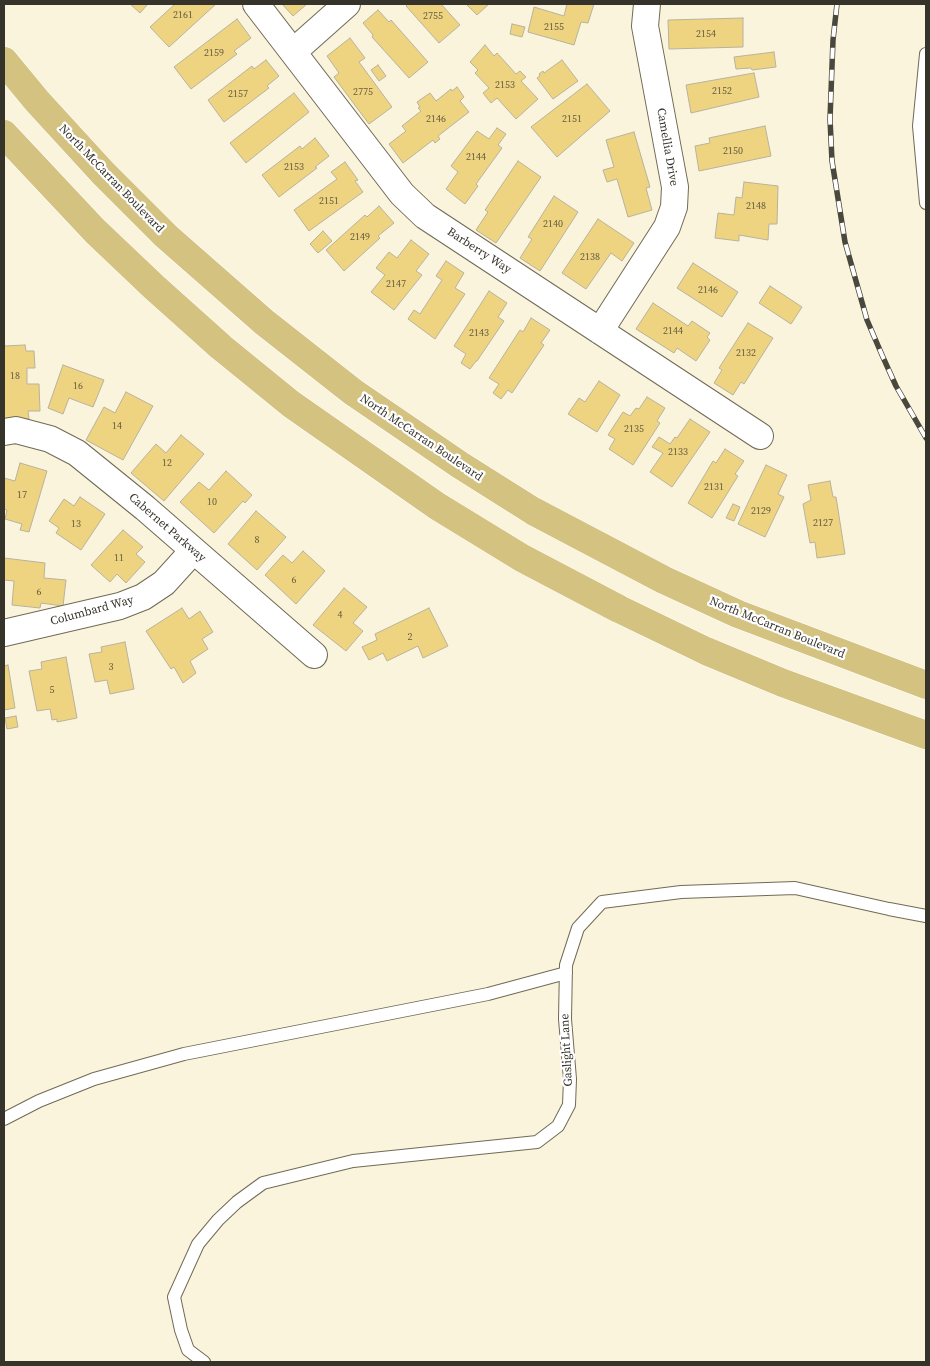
<!DOCTYPE html>
<style>
body{margin:0}
#map{position:relative;width:930px;height:1366px;overflow:hidden;background:#faf4dd;font-family:"Source Serif 4",serif}
canvas{display:block}
.frame{position:absolute;inset:0;border:5px solid #36332b;pointer-events:none}
</style>
<div id="map">
<canvas width="930" height="1366"></canvas>
<div class="frame"></div>
</div>
<script>
const g = document.querySelector('canvas').getContext('2d');
g.lineJoin = 'round';
function fillPath(path, color) { g.fillStyle = color; g.fill(path, 'evenodd'); }
const toPath = rows => new Path2D(rows.map(r => 'M' + r).join(''));
function trace(path, color, width, dash) { g.strokeStyle = color; g.lineWidth = width; g.lineCap = dash ? 'butt' : 'round'; g.setLineDash(dash || []); g.stroke(path); }
function write(font, color, halo, rows, align = 'center') {
  g.font = font + ' "Source Serif 4",serif'; g.lineWidth = 4.5; g.setLineDash([]); g.textBaseline = 'middle'; g.strokeStyle = halo; g.fillStyle = color; for (const [text, x, y, turn = 0] of rows) {
    g.save(); g.translate(x, y); g.rotate((+turn || 0) * Math.PI / 180); g.textAlign = isNaN(turn) ? turn : align; if (halo) g.strokeText(text, 0, 0); g.fillText(text, 0, 0); g.restore();
  }
}
const building = toPath([
 [130,4,148,4,140,13,130,4],
 [175,4,216,4,169,47,150,27,175,4],
 [282,4,307,4,293,16,282,4],
 [408,4,441,4,460,25,439,43,406,6,408,4],
 [466,4,489,4,477,15,466,4],
 [567,4,594,4,588,23,581,22,574,45,528,32,534,7,564,16,567,4],
 [378,10,389,22,391,20,428,62,409,78,372,37,373,35,363,23,378,10],
 [743,18,743,47,669,49,668,20,743,18],
 [237,19,251,38,234,51,237,54,191,89,174,67,237,19],
 [512,24,525,27,522,37,510,34,512,24],
 [350,38,365,58,359,62,392,107,369,124,334,77,339,73,327,56,350,38],
 [485,45,494,56,497,53,516,74,520,71,526,77,521,81,538,99,516,119,497,98,491,103,483,93,489,88,475,73,478,70,470,62,485,45],
 [774,52,776,67,752,70,751,68,736,69,734,57,774,52],
 [266,60,279,76,267,86,269,88,224,122,208,100,252,66,254,69,266,60],
 [562,60,578,81,553,99,537,78,540,76,539,74,543,71,544,73,562,60],
 [378,65,386,76,379,81,371,70,378,65],
 [754,73,759,97,691,113,686,85,754,73],
 [587,84,610,111,557,157,531,127,587,84],
 [457,87,464,97,460,101,469,112,438,136,440,139,435,143,433,140,403,163,389,144,406,131,402,126,421,111,418,108,420,107,417,102,430,93,436,101,451,89,452,91,457,87],
 [294,93,309,112,246,163,230,143,294,93],
 [765,126,771,156,699,171,695,146,710,143,709,138,765,126],
 [497,128,506,134,498,145,502,148,476,184,478,186,465,204,446,189,458,172,451,166,477,131,489,139,497,128],
 [634,132,650,187,646,188,652,210,628,217,617,179,607,182,603,170,614,167,606,140,634,132],
 [315,138,329,156,315,167,317,168,279,197,262,175,300,146,302,149,315,138],
 [518,161,541,177,496,243,476,230,488,212,485,210,518,161],
 [345,162,358,180,355,181,363,192,309,231,294,210,337,179,331,172,345,162],
 [744,182,778,186,777,224,769,224,768,240,739,235,739,241,715,238,718,213,734,215,736,197,742,198,744,182],
 [554,196,578,212,540,271,520,258,532,239,528,237,554,196],
 [379,206,394,223,378,236,380,238,344,271,326,250,365,215,367,217,379,206],
 [598,219,634,243,622,261,611,253,586,289,562,273,598,219],
 [323,231,332,241,318,253,310,244,323,231],
 [411,240,429,254,416,271,422,275,394,310,371,292,385,275,376,268,389,252,397,258,411,240],
 [446,261,464,273,455,288,465,294,435,339,408,319,414,310,420,314,442,280,436,276,446,261],
 [693,263,738,292,722,317,677,288,693,263],
 [770,286,802,307,791,324,759,303,770,286],
 [489,291,507,303,498,317,504,321,477,361,476,361,470,369,461,363,466,354,454,346,489,291],
 [653,303,688,326,692,321,710,333,707,337,710,340,696,361,677,348,674,353,636,329,653,303],
 [531,318,550,330,541,343,544,345,512,393,508,390,501,399,493,393,499,384,489,378,520,330,523,332,531,318],
 [748,323,773,338,744,384,741,382,733,395,714,383,722,370,719,368,748,323],
 [25,345,26,351,34,351,35,368,27,368,27,384,39,384,40,411,28,411,29,419,4,419,4,346,25,345],
 [63,365,104,380,93,407,69,398,63,414,48,408,63,365],
 [599,381,620,395,597,432,568,414,579,398,585,402,599,381],
 [126,392,153,406,123,460,86,440,104,407,115,413,126,392],
 [647,397,665,408,657,421,660,423,633,465,609,449,615,439,608,435,623,412,630,416,636,408,639,409,647,397],
 [690,419,710,432,672,487,650,472,663,453,652,447,659,437,670,444,675,437,677,438,690,419],
 [181,435,204,454,164,501,131,473,156,444,166,453,181,435],
 [725,449,744,461,735,474,738,476,712,518,688,503,713,461,716,463,725,449],
 [20,463,47,471,29,532,20,530,22,524,5,519,7,510,4,509,4,478,15,481,20,463],
 [766,465,787,475,778,494,784,497,765,537,738,524,766,465],
 [226,471,252,495,245,503,243,501,214,533,180,502,199,482,209,490,226,471],
 [830,481,833,497,836,497,845,554,817,558,815,542,810,543,803,504,811,500,808,485,830,481],
 [80,497,105,514,81,550,56,533,59,528,49,521,64,499,74,506,80,497],
 [733,504,740,507,734,521,726,518,733,504],
 [256,511,286,537,257,570,228,544,256,511],
 [123,530,143,547,136,554,145,562,126,583,117,574,110,582,91,565,123,530],
 [303,551,325,571,296,604,265,575,283,555,292,563,303,551],
 [4,558,45,563,44,578,66,580,63,606,41,603,40,608,12,605,14,581,4,580,4,558],
 [344,588,367,607,353,623,363,631,346,651,313,625,344,588],
 [182,608,189,619,200,611,213,632,202,639,208,649,190,661,196,673,183,683,174,667,171,669,146,631,182,608],
 [429,608,448,646,423,658,418,646,387,661,383,653,369,660,362,647,377,640,375,634,429,608],
 [125,642,134,689,110,694,107,680,95,682,89,654,102,652,101,647,125,642],
 [66,657,77,718,57,722,57,719,52,720,50,709,37,711,29,671,42,669,41,662,66,657],
 [8,665,15,708,4,710,4,666,8,665],
 [16,716,18,727,7,729,5,718,16,716]
]);
fillPath(building, '#eed480');
trace(building, '#b8b29d', 1);
const service = toPath([
 [926,54,919,126,926,203],
 [4,1119,39,1101,94,1079,184,1054,488,994,566,973],
 [204,1362,188,1350,181,1330,174,1297,198,1244,218,1220,237,1202,263,1183,353,1161,537,1142,558,1126,569,1105,570,1079,565,1019,566,965,578,928,602,902,681,892,795,888,889,909,926,916]
]);
const minor = toPath([
 [256,4,402,194,425,216,760,436],
 [293,52,347,4],
 [600,331,667,227,674,207,675,187,645,26,647,4],
 [4,432,16,430,50,439,77,453,145,508,314,655],
 [4,633,120,606,143,597,164,583,193,551]
]);
const primary = toPath([
 [4,61,37,101,103,173,166,236,264,322,353,392,460,465,533,511,664,580,738,614,926,685],
 [4,134,95,231,154,287,221,347,291,404,437,506,522,558,619,609,706,651,783,683,926,735]
]);
trace(service, '#706a56', 14);
trace(minor, '#706a56', 28);
trace(primary, '#fff', 29);
trace(service, '#fff', 12);
trace(minor, '#fff', 26);
trace(primary, '#d4c281', 28);
const rail = toPath([
 [837,4,833,40,830,119,832,161,845,242,867,320,882,355,896,386,926,438]
]);
trace(rail, '#4a473d', 5.5);
trace(rail, '#fff', 4, [11]);
write('10px', '#645b40', null, [
 ["2161",183,15],
 ["2755",433,16],
 ["2155",554,27],
 ["2154",706,34],
 ["2159",214,53],
 ["2153",505,85],
 ["2152",722,91],
 ["2775",363,92],
 ["2157",238,94],
 ["2146",436,119],
 ["2151",572,119],
 ["2150",733,151],
 ["2144",476,157],
 ["2153",294,167],
 ["2151",329,201],
 ["2148",756,206],
 ["2140",553,224],
 ["2149",360,237],
 ["2138",590,257],
 ["2147",396,284],
 ["2146",708,290],
 ["2144",673,331],
 ["2143",479,333],
 ["2132",746,353],
 ["18",15,376],
 ["16",78,386],
 ["14",117,426],
 ["2135",634,429],
 ["2133",678,452],
 ["12",167,463],
 ["2131",714,487],
 ["17",22,495],
 ["10",212,502],
 ["2129",761,511],
 ["2127",823,523],
 ["13",76,524],
 ["8",257,540],
 ["11",119,558],
 ["6",294,580],
 ["6",39,592],
 ["4",340,615],
 ["2",410,637],
 ["3",111,667],
 ["5",52,690]
]);
write('12px', '#36332b', '#fff', [
 ["Camellia Drive",667,147,80],
 ["North McCarran Boulevard",111,179,46],
 ["Barberry Way",479,251,33],
 ["North McCarran Boulevard",421,438,34],
 ["Cabernet Parkway",167,528,41],
 ["Columbard Way",92,611,-15],
 ["North McCarran Boulevard",777,628,22],
 ["Gaslight Lane",567,1050,-93]
]);
</script>
